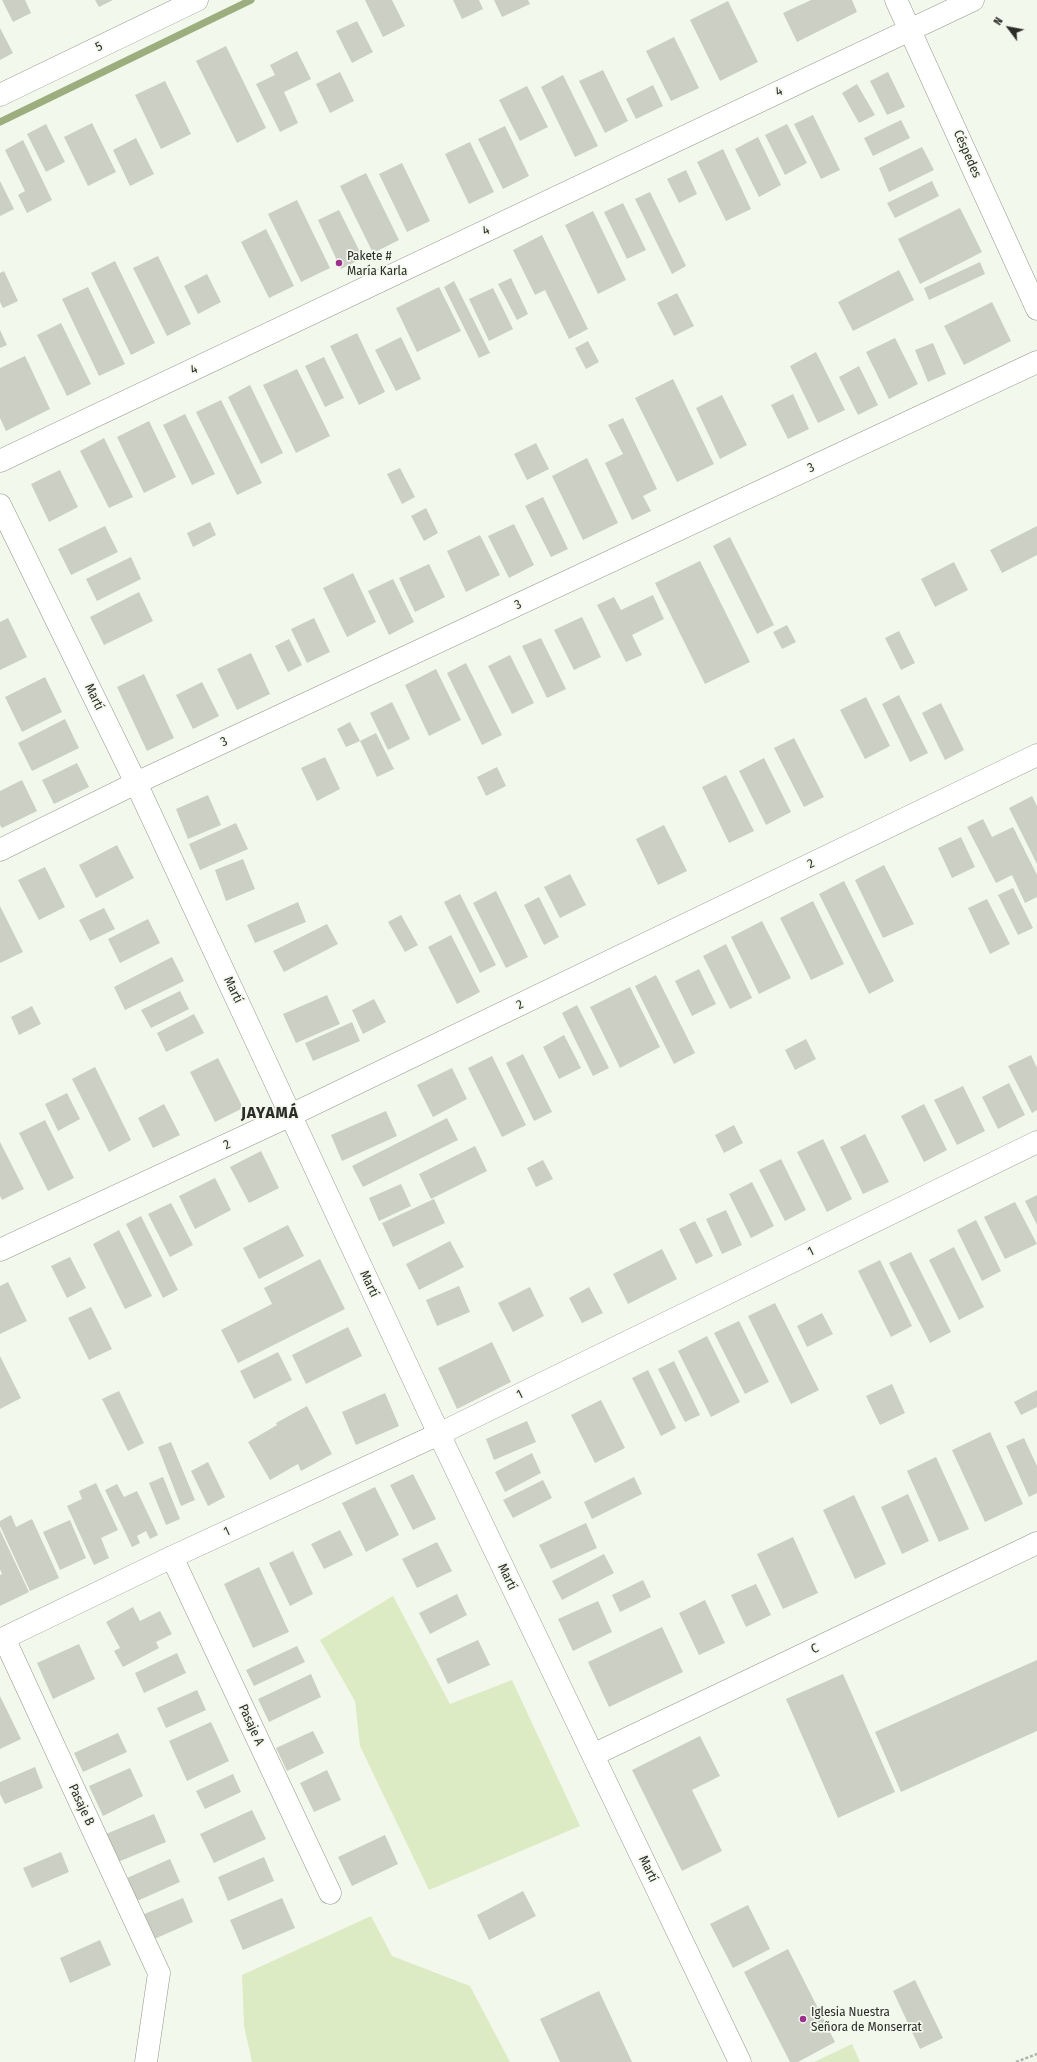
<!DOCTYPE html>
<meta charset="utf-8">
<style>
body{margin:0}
#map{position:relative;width:1037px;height:2062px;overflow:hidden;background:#f3f8ec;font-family:"Fira Sans Condensed",sans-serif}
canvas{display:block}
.north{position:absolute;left:989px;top:8px;width:40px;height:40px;-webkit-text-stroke:3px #f3f8ec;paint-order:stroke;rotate:302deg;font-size:11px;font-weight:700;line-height:16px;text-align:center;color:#2c2d29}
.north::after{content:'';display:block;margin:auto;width:14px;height:18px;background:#2c2d29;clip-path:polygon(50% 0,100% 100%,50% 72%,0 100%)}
</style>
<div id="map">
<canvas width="1037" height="2062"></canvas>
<div class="north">N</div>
</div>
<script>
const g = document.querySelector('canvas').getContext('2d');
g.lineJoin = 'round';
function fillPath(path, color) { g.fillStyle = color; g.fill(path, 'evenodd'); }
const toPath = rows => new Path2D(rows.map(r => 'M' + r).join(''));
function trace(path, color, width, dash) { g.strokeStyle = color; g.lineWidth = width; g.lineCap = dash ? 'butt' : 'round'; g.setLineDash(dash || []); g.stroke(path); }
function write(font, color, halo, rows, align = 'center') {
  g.font = font + ' "Fira Sans Condensed",sans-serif'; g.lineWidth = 3.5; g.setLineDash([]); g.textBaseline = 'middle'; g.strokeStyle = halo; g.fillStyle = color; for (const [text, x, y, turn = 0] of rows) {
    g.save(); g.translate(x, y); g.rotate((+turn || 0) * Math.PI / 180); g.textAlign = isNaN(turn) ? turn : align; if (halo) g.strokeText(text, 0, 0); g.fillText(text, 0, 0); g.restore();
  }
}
fillPath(toPath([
 [393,1596,450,1704,512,1680,580,1826,429,1890,360,1746,355,1701,320,1640],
 [371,1916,392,1956,470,1986,510,2062,252,2062,244,2026,242,1975],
 [852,2044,860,2062,814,2062]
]), '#dcebc3');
trace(toPath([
 [0,122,251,0]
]), '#9cae7d', 7);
fillPath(toPath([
 [2,0,25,0,31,13,13,22],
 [95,0,113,0,99,7],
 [365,0,392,0,405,26,383,37],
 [453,0,479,0,483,9,462,19],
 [494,0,528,0,530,4,502,17],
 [811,0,852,0,857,12,797,42,783,13],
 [728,1,758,62,720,81,690,20],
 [357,21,373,52,352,63,336,31],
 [0,28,13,53,0,60],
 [674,37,699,88,671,101,646,51],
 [226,46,266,128,237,143,196,61],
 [297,51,311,79,284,92,298,123,280,132,256,84,275,75,270,65],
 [603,70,628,121,605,133,579,81],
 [340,72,354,101,330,113,316,84],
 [888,72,905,107,887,115,870,81],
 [563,75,598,146,575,157,541,87],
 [165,81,191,134,161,149,135,95],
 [857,84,875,115,859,123,842,93],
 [653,85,663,106,636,119,626,99],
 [527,86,548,127,520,141,499,100],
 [813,115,840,170,821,179,794,124],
 [901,120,910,138,873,156,864,138],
 [92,123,116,172,88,186,64,137],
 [46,124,65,162,46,172,27,134],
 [787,124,807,163,785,175,765,135],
 [505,126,529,176,503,189,478,139],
 [758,137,781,185,759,197,735,149],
 [136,138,154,174,130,186,113,150],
 [23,140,52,200,27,213,18,195,25,191,5,150],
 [470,142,494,192,469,204,445,154],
 [922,147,934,170,889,192,879,168],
 [723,149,751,209,726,221,697,162],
 [402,163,430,221,407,232,379,174],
 [686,170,697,194,679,203,667,179],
 [366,173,399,240,373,253,340,186],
 [0,181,14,209,0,216],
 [932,181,939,196,895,218,887,203],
 [650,192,686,266,672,274,635,199],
 [297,200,330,268,301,282,268,214],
 [623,203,646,250,627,259,604,212],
 [960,208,982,252,920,284,898,239],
 [339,210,363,258,341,269,318,220],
 [593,211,626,280,598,294,565,225],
 [266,229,294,286,269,298,241,242],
 [542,235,588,329,569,339,545,290,535,295,513,250],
 [158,256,191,324,167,336,133,268],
 [115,261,155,343,131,355,91,273],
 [980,262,985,274,929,300,924,288],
 [899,270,914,300,853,331,838,302],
 [4,271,18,301,3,308,0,302,0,273],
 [207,274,221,302,198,314,184,286],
 [511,278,528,314,517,320,498,284],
 [454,281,490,353,479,358,444,287],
 [88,287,125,364,99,376,62,299],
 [439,287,461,331,417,352,396,308],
 [493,288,513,329,489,341,469,299],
 [677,293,694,326,674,336,657,303],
 [992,302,1011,341,964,365,944,326],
 [61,323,91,384,67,396,37,335],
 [0,330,7,345,0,348],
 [357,333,385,392,359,405,330,346],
 [401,337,421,379,396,391,375,350],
 [895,338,918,384,889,399,866,352],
 [588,341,599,362,586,369,575,348],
 [933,343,946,374,928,382,915,350],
 [816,352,845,410,818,423,790,366],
 [25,356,50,409,6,431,0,418,0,368],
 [324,357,344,398,325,407,305,366],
 [859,366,878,405,858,415,839,377],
 [297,369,330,436,296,453,263,385],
 [673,379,714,464,677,482,635,398],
 [250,385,283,453,261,464,228,397],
 [793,394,809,429,788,439,771,405],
 [722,395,747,445,720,459,696,408],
 [221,400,262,483,237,495,196,412],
 [185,414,215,474,192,485,163,425],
 [623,418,657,489,643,496,651,511,632,520,605,463,623,454,608,425],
 [149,421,176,477,144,493,117,437],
 [104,438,133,497,109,508,80,451],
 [536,443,549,469,527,480,514,454],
 [587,458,618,523,583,540,552,476],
 [400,468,415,497,402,504,387,474],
 [60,470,78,507,49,522,31,484],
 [543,497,568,549,551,557,525,506],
 [426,508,438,533,424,541,411,516],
 [210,522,216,535,193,547,187,533],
 [514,524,534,565,509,578,488,536],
 [105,526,118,552,71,575,58,549],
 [1037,526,1037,555,1002,573,990,550],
 [480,535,500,575,466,592,447,551],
 [730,537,774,625,757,634,713,546],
 [131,557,141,579,97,601,86,579],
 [700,561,750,662,705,684,655,583],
 [954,562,968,590,935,607,921,579],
 [429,564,445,597,415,612,399,578],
 [353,573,376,622,347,637,323,588],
 [393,579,414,622,389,635,368,591],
 [139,592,153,621,104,645,90,617],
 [653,595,664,619,632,635,642,655,626,662,597,605,614,597,621,610],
 [582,617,601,657,574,670,554,630],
 [8,618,27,657,0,670,0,622],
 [314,618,330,652,307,663,291,629],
 [787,625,796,642,782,649,773,632],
 [899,631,915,663,901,670,885,638],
 [541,638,566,689,547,698,522,646],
 [289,639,302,665,288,672,275,646],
 [251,653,270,694,237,710,217,669],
 [510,655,534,703,512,714,488,666],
 [466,663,502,735,482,745,447,673],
 [436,669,461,720,429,736,405,685],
 [144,674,174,738,147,751,117,687],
 [45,677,62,712,22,732,5,697],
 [202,682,219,716,193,729,176,695],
 [899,695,928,753,910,762,882,704],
 [866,697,890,746,865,759,840,710],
 [392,702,410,739,388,750,370,713],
 [941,703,964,750,945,760,922,713],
 [65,719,79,748,32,771,18,743],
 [350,722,360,741,346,747,337,729],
 [376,733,394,769,377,777,360,741],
 [794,738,824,797,804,807,774,748],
 [325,757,340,789,317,801,301,768],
 [764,758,791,812,766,825,739,771],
 [77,763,89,787,54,804,42,780],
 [497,767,506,786,486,796,477,777],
 [726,775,754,831,729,843,702,787],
 [22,780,37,811,2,828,0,825,0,791],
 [208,795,221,825,188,839,176,809],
 [1032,796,1037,806,1037,864,1009,808],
 [983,819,992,837,1013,827,1037,875,1037,897,1025,903,1012,875,996,883,967,827],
 [236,823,248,849,200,870,189,844],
 [664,825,687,871,658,885,636,839],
 [961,837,975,867,952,878,938,848],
 [117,845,134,878,96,898,79,865],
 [243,859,255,889,226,901,215,870],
 [884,865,914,924,883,938,855,880],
 [45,867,65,907,39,920,18,880],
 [570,874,586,905,560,918,544,887],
 [844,881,894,981,869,994,819,894],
 [1013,888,1033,928,1018,935,998,895],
 [496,891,528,957,506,968,473,903],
 [460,894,496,965,480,973,444,902],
 [539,897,559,937,544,945,524,905],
 [987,899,1010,944,990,954,968,908],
 [813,901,844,964,811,980,780,918],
 [298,902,306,922,255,943,247,925],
 [0,906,23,952,0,963],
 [104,908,115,929,90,941,79,920],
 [401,915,418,945,405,952,388,922],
 [148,919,160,943,120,963,108,939],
 [762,921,791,978,759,994,731,937],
 [327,924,338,944,284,972,273,951],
 [451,935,480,992,457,1004,428,947],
 [726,944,752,998,730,1009,703,956],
 [172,957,184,981,125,1010,114,987],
 [699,969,716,1004,692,1016,675,981],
 [656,975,695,1053,674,1064,635,986],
 [630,987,660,1047,620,1068,590,1007],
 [180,991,189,1009,151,1028,141,1010],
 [327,995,340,1024,296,1043,283,1014],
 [374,999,386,1022,363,1034,352,1010],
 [577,1005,609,1068,593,1076,562,1013],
 [32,1006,41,1024,19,1035,11,1017],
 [194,1014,204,1033,166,1052,157,1033],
 [352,1022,360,1041,313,1061,305,1043],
 [564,1035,581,1068,559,1079,543,1047],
 [806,1039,816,1059,795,1070,785,1050],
 [523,1054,552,1112,534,1121,506,1063],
 [1031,1055,1037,1068,1037,1110,1032,1113,1008,1066],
 [492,1056,526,1125,502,1137,468,1068],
 [218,1058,243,1108,215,1122,190,1072],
 [95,1067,131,1140,109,1152,72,1079],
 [452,1068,467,1099,433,1117,417,1085],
 [1009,1083,1025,1115,998,1129,982,1097],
 [963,1086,985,1131,957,1145,934,1100],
 [67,1093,80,1119,58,1131,45,1104],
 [164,1104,180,1135,153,1148,138,1118],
 [924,1104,947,1150,924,1162,901,1116],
 [386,1111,397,1136,342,1161,331,1135],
 [447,1118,458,1140,363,1187,352,1166],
 [45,1120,74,1178,48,1191,19,1133],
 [734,1125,743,1143,724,1153,715,1135],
 [865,1134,889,1182,863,1194,840,1147],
 [823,1139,852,1199,827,1212,797,1152],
 [0,1142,24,1189,2,1200,0,1196],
 [475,1146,487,1171,431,1199,419,1174],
 [261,1151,279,1188,249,1203,230,1167],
 [781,1159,806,1210,785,1221,759,1170],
 [543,1160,553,1179,536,1187,527,1168],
 [215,1178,231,1210,195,1229,179,1196],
 [752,1182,774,1226,751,1238,729,1194],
 [401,1184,411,1206,379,1221,369,1198],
 [1037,1195,1037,1225,1025,1201],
 [434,1199,445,1223,393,1247,382,1223],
 [1015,1202,1037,1244,1005,1259,984,1217],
 [171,1203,193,1245,170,1257,148,1214],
 [726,1210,742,1245,722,1254,706,1219],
 [141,1216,178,1290,163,1298,126,1224],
 [976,1220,1001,1271,982,1281,957,1230],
 [695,1221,713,1256,696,1264,679,1229],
 [288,1225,304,1256,259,1279,243,1248],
 [119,1230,152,1296,125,1309,93,1244],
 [450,1241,464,1267,419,1290,406,1264],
 [954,1247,984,1307,959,1320,929,1260],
 [662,1249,677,1279,628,1304,613,1274],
 [911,1252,951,1332,930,1343,889,1263],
 [70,1257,86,1288,67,1298,51,1266],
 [320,1259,345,1309,238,1363,221,1330,272,1304,264,1288],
 [880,1260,912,1326,891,1337,858,1271],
 [8,1282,27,1321,0,1334,0,1286],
 [459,1286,470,1312,437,1326,426,1300],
 [530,1287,544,1316,513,1332,498,1303],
 [589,1287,603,1313,582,1323,569,1298],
 [775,1303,819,1390,791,1404,748,1316],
 [91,1307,112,1349,89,1360,68,1318],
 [822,1313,833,1334,807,1347,797,1326],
 [739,1321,769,1382,745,1394,714,1333],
 [348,1327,362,1356,306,1384,292,1355],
 [707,1336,740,1402,711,1417,678,1351],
 [492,1342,511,1382,457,1409,438,1368],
 [278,1352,292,1380,254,1399,240,1371],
 [0,1356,21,1398,0,1409],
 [674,1361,700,1415,685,1422,658,1369],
 [648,1370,676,1428,661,1436,632,1378],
 [892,1384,905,1413,880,1425,866,1396],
 [1037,1390,1037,1407,1021,1415,1014,1402],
 [119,1391,144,1443,128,1451,102,1399],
 [385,1393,399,1426,356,1445,342,1412],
 [601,1400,625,1448,595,1463,571,1415],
 [307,1406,332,1454,301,1471,298,1464,270,1480,248,1442,277,1425,284,1438,276,1423],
 [527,1421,536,1442,494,1460,486,1439],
 [990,1432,1023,1504,985,1522,952,1450],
 [1024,1438,1037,1466,1037,1493,1029,1497,1006,1446],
 [171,1442,195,1500,181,1506,158,1447],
 [532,1453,541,1473,505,1492,495,1472],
 [936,1457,969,1529,939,1542,907,1471],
 [208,1462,225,1497,208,1506,191,1471],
 [413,1474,436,1519,413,1530,390,1485],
 [163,1477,180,1519,166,1525,149,1483],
 [634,1477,642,1494,592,1519,584,1502],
 [543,1480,552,1498,513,1518,503,1500],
 [96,1483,118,1530,101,1538,109,1558,94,1565,67,1506,82,1499,79,1491],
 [117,1484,124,1497,137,1491,158,1535,150,1539,146,1531,137,1536,140,1543,132,1547,105,1490],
 [375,1487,399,1535,366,1552,342,1503],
 [908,1494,929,1541,902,1554,881,1507],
 [854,1495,886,1564,855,1579,823,1510],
 [11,1515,16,1527,32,1519,59,1578,30,1591,0,1526,0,1521],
 [70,1520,86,1558,60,1570,43,1532],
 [586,1523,597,1548,551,1569,539,1545],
 [0,1530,29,1592,0,1606,0,1575,2,1574,0,1569],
 [340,1530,353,1555,324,1569,311,1544],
 [793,1537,818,1593,783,1609,757,1554],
 [437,1542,452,1571,417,1588,402,1559],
 [293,1551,313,1594,290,1606,269,1563],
 [604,1554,614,1573,562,1600,552,1581],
 [259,1567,289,1632,253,1648,224,1584],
 [643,1580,651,1597,620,1612,612,1595],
 [756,1584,771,1615,746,1627,731,1595],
 [457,1594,467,1615,430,1634,419,1613],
 [705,1600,725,1643,699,1655,679,1613],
 [598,1601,612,1632,573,1651,558,1619],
 [133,1607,140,1621,160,1611,172,1634,156,1642,159,1648,123,1667,114,1651,120,1648,106,1622],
 [662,1627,683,1672,609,1707,588,1662],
 [478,1640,490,1665,448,1684,436,1659],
 [79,1644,95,1679,53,1699,37,1663],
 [297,1646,305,1662,254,1686,246,1670],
 [177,1653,186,1673,144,1693,135,1673],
 [1037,1660,1037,1731,901,1792,875,1732],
 [311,1674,321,1697,269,1722,258,1699],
 [843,1674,895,1792,838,1818,786,1699],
 [197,1690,206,1710,166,1728,157,1708],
 [0,1696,21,1739,0,1749],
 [211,1722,229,1761,187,1781,169,1741],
 [313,1731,324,1753,287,1771,276,1748],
 [118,1733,127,1752,83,1772,74,1753],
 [700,1736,720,1776,692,1790,722,1851,682,1871,632,1770],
 [35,1767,43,1788,5,1804,0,1794,0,1782],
 [130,1768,143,1796,103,1816,89,1786],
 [327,1770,341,1800,314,1812,300,1783],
 [233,1774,241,1792,205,1809,196,1791],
 [252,1810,266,1839,214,1863,200,1834],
 [154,1814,166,1842,118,1862,106,1834],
 [385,1835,398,1864,352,1886,338,1857],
 [61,1852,69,1872,32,1888,23,1868],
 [264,1857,274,1881,228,1901,218,1877],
 [170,1859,180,1882,137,1901,127,1878],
 [523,1891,536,1916,489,1940,477,1915],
 [183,1898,193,1922,152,1940,142,1915],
 [282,1898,295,1928,243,1950,230,1920],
 [748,1905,770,1949,733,1968,710,1924],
 [100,1940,111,1965,70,1983,60,1958],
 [788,1949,835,2042,798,2062,790,2062,744,1972],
 [915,1980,943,2038,920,2049,893,1991],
 [599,1991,632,2062,560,2062,540,2019]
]), '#cbcfc4');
const minor = toPath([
 [896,0,1037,309],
 [0,95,197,0],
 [0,461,973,0],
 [0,505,136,783,439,1434,740,2062],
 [0,850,136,783,1037,362],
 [0,1250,291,1115,1037,755],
 [172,1557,330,1893],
 [4,1638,159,1973,146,2062],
 [0,1640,172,1557,439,1434,1037,1142],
 [593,1755,1037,1543]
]);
trace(minor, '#92968b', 23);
trace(toPath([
 [1016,2062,1037,2054]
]), '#b0b3aa', 2.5, [3, 2]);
trace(minor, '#fff', 22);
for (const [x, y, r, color] of [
 [339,263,4,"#9e2f8d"],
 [803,2019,4,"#9e2f8d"]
]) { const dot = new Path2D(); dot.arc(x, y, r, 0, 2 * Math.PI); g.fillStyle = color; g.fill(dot); trace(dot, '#f3f8ec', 1.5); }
write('13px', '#2c2d29', '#f3f8ec', [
 ["5",99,47,-26],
 ["4",779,92,-25],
 ["Céspedes",967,154,66],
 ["4",486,231,-25],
 ["4",194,370,-25],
 ["3",811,468,-25],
 ["3",518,605,-25],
 ["Martí",94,697,64],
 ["3",224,742,-25],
 ["2",811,864,-26],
 ["Martí",233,990,65],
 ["2",520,1005,-26],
 ["2",227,1145,-25],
 ["1",811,1252,-26],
 ["Martí",369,1284,65],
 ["1",520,1395,-26],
 ["1",227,1532,-25],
 ["Martí",507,1577,64],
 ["C",815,1649,-26],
 ["Pasaje A",251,1725,65],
 ["Pasaje B",81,1805,65],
 ["Martí",648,1869,64]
]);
write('13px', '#2c2d29', '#f3f8ec', [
 ["Pakete #",347,256],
 ["María Karla",347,271],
 ["Iglesia Nuestra",811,2012],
 ["Señora de Monserrat",811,2027]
], 'left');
g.letterSpacing = '1px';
write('bold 17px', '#2c2d29', '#f3f8ec', [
 ["JAYAMÁ",270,1113]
]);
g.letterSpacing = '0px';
</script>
